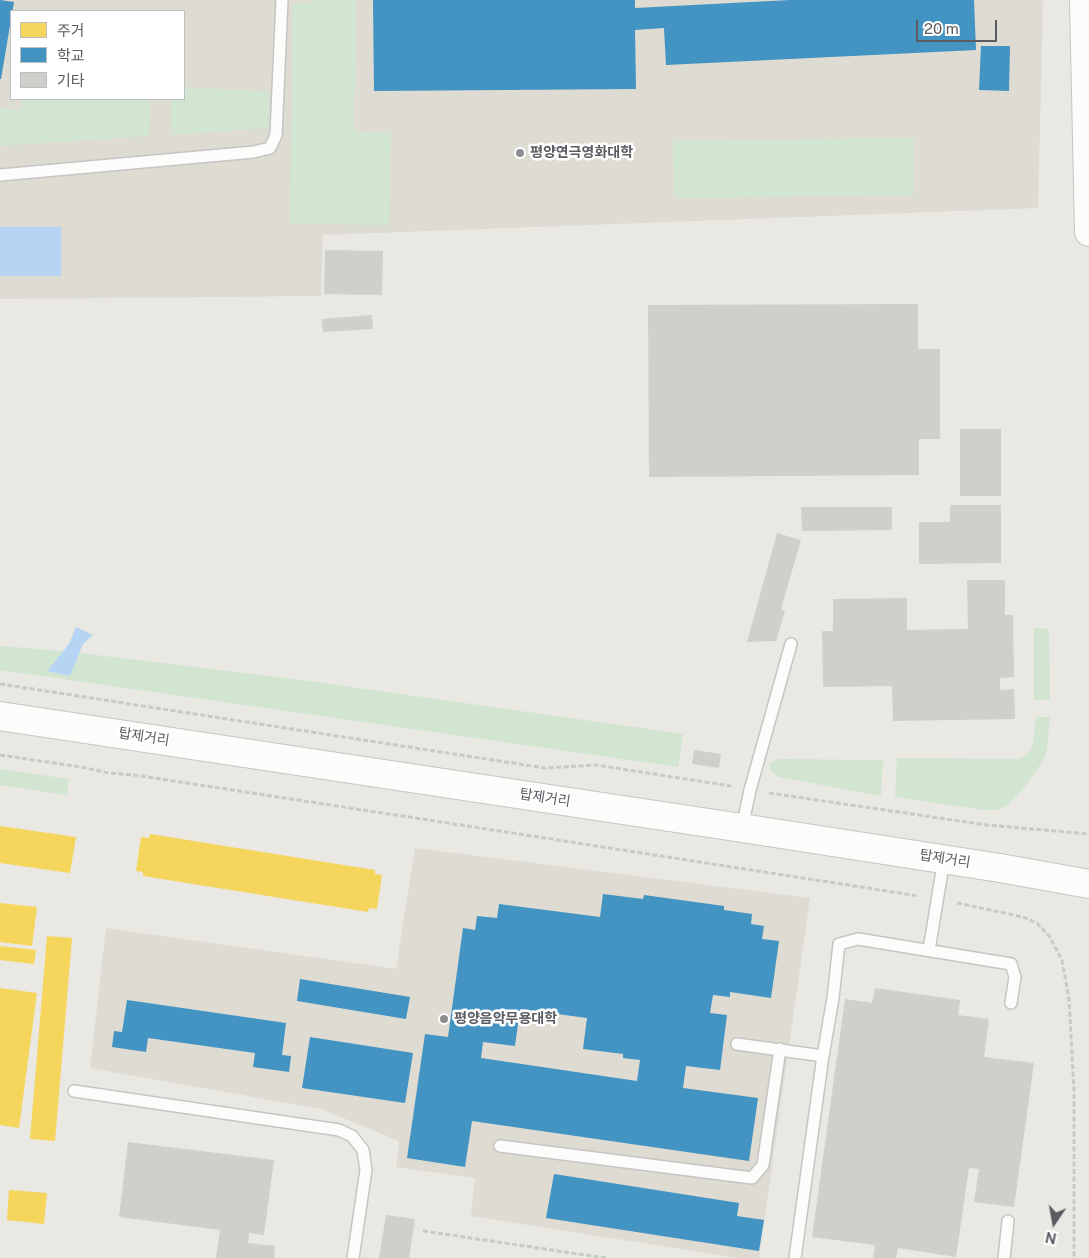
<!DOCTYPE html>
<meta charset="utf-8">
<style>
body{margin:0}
#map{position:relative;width:1089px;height:1258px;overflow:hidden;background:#e9e8e3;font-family:"Public Sans","Noto Sans KR",sans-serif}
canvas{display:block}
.legend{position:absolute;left:10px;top:10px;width:175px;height:90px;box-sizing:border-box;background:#fff;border:1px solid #bdbec0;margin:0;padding:6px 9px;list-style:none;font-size:15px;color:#595c61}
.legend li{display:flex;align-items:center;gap:10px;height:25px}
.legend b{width:25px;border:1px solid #bdbec0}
.north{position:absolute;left:1029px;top:1198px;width:50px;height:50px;-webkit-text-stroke:4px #fff;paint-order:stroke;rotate:192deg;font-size:14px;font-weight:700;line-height:20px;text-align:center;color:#595c61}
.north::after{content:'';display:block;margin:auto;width:18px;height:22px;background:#595c61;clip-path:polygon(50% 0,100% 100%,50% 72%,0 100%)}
.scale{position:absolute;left:916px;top:20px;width:81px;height:22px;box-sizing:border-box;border:2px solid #595c61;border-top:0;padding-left:6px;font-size:15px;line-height:18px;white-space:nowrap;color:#595c61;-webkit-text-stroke:4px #fff;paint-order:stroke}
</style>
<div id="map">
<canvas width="1089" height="1258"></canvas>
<ul class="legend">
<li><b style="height:14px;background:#f6d55c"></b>주거</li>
<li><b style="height:14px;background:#4393c3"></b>학교</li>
<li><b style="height:14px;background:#cfcfcc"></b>기타</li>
</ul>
<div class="north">N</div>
<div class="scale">20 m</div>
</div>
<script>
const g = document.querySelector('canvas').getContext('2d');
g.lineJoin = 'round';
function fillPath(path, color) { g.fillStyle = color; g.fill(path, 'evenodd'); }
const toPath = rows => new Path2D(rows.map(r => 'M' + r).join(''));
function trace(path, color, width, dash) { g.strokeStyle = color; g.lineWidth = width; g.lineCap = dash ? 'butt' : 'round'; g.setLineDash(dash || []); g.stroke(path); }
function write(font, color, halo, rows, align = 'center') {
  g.font = font + ' "Public Sans","Noto Sans KR",sans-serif'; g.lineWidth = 5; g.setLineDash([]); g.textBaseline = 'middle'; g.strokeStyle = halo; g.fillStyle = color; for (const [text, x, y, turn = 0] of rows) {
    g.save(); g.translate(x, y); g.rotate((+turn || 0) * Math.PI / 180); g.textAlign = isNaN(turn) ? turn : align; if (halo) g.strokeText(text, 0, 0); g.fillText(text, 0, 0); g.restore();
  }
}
fillPath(toPath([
 [0,0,1043,0,1038,208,323,235,321,296,0,299],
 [11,11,184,11,184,99,11,99],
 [415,848,810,898,759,1258,738,1258,471,1216,475,1178,396,1167,399,1141,321,1109,90,1068,106,928,396,969]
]), '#dddbd2');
fillPath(toPath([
 [314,0,356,0,354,132,391,133,389,225,290,224,293,3,314,3],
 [184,87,270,92,268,128,171,135,171,99,184,99],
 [21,99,150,99,149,136,0,146,0,107,20,111],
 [914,138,914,195,674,198,673,141],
 [1034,628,1049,629,1050,700,1034,700],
 [0,646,63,651,47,671,70,676,79,653,302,680,683,734,678,767,0,670],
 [1036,717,1050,717,1047,749,1044,758,1035,773,1023,789,1006,806,998,810,984,810,895,797,897,758,1019,759,1026,755,1030,751,1033,745],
 [779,759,883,760,881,796,779,777,771,772,770,767,771,763],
 [0,769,69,779,67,795,0,785]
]), '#d1e5d0');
fillPath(toPath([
 [0,227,61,227,61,276,0,276],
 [76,627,93,635,83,644,70,676,47,671,69,644]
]), '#b6d4f4');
fillPath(toPath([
 [0,826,76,837,70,873,0,863],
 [150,834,375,870,375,874,382,875,377,909,369,908,368,912,143,876,143,872,136,871,141,837,149,838],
 [0,903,37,907,32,946,0,942],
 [47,936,72,938,55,1141,30,1139],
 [0,946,36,950,34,964,0,960],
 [0,988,37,993,19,1128,0,1125],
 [9,1190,47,1193,44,1224,7,1220]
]), '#f6d55c');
fillPath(toPath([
 [0,0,14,2,1,79,0,79],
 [373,0,635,0,635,8,790,0,974,0,976,50,666,65,664,28,635,30,636,89,374,91],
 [981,46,1010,46,1009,91,979,90],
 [603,894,643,899,644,895,724,906,724,910,752,914,751,924,764,926,762,939,779,941,771,998,730,992,730,997,713,995,710,1013,727,1015,720,1070,686,1066,683,1088,758,1098,749,1161,472,1121,465,1167,407,1158,425,1034,448,1037,463,928,475,930,477,916,497,918,499,904,600,917],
 [520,1009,587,1018,583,1049,623,1054,623,1058,640,1060,637,1081,481,1058,483,1042,515,1046],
 [300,979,410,997,406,1019,297,1001],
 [127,1000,286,1023,282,1055,291,1056,289,1072,253,1067,255,1053,148,1038,146,1052,112,1047,114,1031,122,1032],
 [310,1037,413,1053,405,1103,302,1088],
 [554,1174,739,1203,737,1216,764,1220,759,1251,546,1218]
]), '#4393c3');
fillPath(toPath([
 [325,250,383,251,382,295,324,294],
 [918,304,918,349,940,349,940,439,919,439,919,475,649,477,648,305],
 [372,315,373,329,323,332,322,319],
 [960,429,1001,429,1001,496,960,496],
 [950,505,1001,505,1001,563,919,564,919,522,950,522],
 [801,507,892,507,892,530,802,531],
 [777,533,801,540,781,609,785,611,776,641,747,642],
 [967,580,1005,580,1005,615,1013,615,1014,677,1000,678,1000,690,1014,689,1015,719,893,721,892,686,823,687,822,631,833,631,833,599,907,598,907,630,968,629],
 [694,750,721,754,719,768,692,764],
 [875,988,960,1000,958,1015,989,1019,984,1057,1034,1063,1014,1207,974,1202,979,1169,969,1168,956,1257,898,1248,896,1258,873,1258,875,1245,812,1237,845,999,872,1003],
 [128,1142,274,1160,264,1235,249,1233,248,1243,275,1246,274,1258,216,1258,220,1230,119,1217],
 [386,1215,415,1219,409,1258,379,1258]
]), '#cfcfcc');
const service = toPath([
 [0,175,254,152,270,148,276,135,282,0],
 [742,828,750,790,791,644],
 [929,950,944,859],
 [737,1044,823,1056],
 [74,1091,339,1130,352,1136,363,1150,366,1170,353,1258],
 [500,1146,752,1178,763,1165,780,1049],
 [795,1258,823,1056,833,998,839,944,858,939,1011,964,1015,977,1011,1003],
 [1004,1258,1008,1221]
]);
const tertiary = toPath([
 [1084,0,1089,232]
]);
const secondary = toPath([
 [0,716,742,828,1000,868,1089,884]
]);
trace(service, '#c5c5c4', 14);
trace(tertiary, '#c5c5c4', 30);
trace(secondary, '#c6c6c5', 30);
trace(toPath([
 [0,684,545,768,596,765,731,786],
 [0,755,81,767,109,773,134,775,435,821,919,896],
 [769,793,987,825,1089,834],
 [957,903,1009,914,1023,917,1037,923,1049,936,1062,960,1069,999,1074,1091,1074,1258],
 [423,1231,606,1258]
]), '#c6cbc9', 3, [5, 2.5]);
trace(service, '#fcfcfb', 11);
trace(tertiary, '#fcfcfb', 28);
trace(secondary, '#fcfcfb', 28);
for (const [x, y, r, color] of [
 [520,153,5,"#8b8d8e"],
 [444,1019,5,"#8b8d8e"]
]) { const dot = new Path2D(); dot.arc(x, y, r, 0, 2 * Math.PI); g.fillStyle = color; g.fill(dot); trace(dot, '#fff', 2); }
write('bold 14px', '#595c61', '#fff', [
 ["평양연극영화대학",530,153],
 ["평양음악무용대학",454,1019]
], 'left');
write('14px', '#595c61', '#fff', [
 ["탑제거리",144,737,9],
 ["탑제거리",545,798,9],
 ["탑제거리",945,859,9]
]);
</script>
